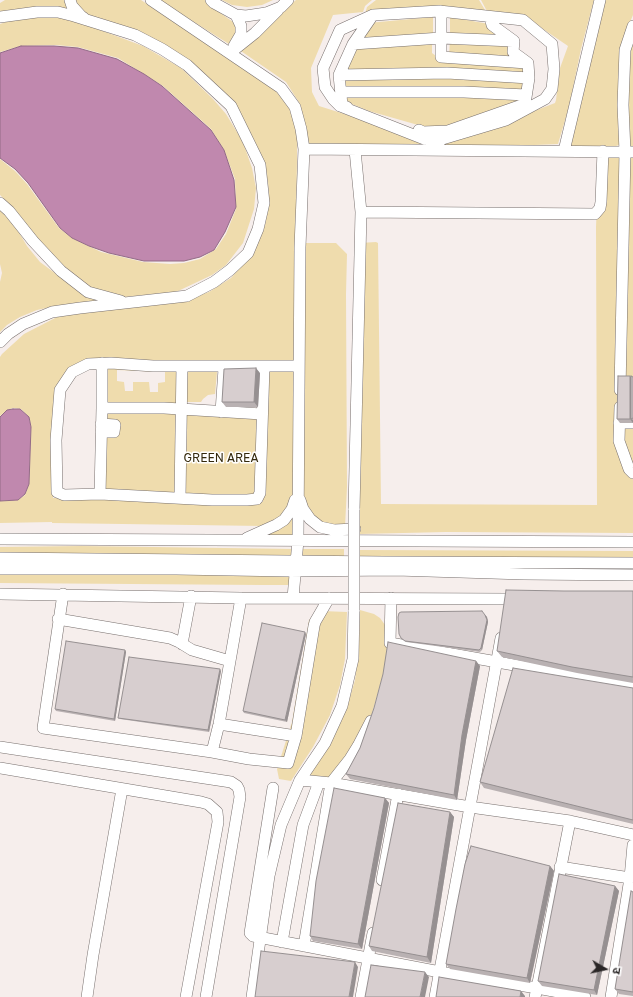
<!DOCTYPE html>
<meta charset="utf-8">
<style>
body{margin:0}
#map{position:relative;width:633px;height:997px;overflow:hidden;background:#f6eeec;font-family:"Golos Text","Noto Sans Devanagari",sans-serif}
canvas{display:block}
.north{position:absolute;left:585px;top:949px;width:40px;height:40px;-webkit-text-stroke:3px #fff;paint-order:stroke;rotate:99deg;font-size:11px;font-weight:700;line-height:16px;text-align:center;color:#2b2727}
.north::after{content:'';display:block;margin:auto;width:14px;height:18px;background:#2b2727;clip-path:polygon(50% 0,100% 100%,50% 72%,0 100%)}
</style>
<div id="map">
<canvas width="633" height="997"></canvas>
<div class="north">उ</div>
</div>
<script>
const g = document.querySelector('canvas').getContext('2d');
g.lineJoin = 'round';
function fillPath(path, color) { g.fillStyle = color; g.fill(path, 'evenodd'); }
const toPath = rows => new Path2D(rows.map(r => 'M' + r).join(''));
function trace(path, color, width, dash) { g.strokeStyle = color; g.lineWidth = width; g.lineCap = dash ? 'butt' : 'round'; g.setLineDash(dash || []); g.stroke(path); }
function write(font, color, halo, rows, align = 'center') {
  g.font = font + ' "Golos Text",sans-serif'; g.lineWidth = 3; g.setLineDash([]); g.textBaseline = 'middle'; g.strokeStyle = halo; g.fillStyle = color; for (const [text, x, y, turn = 0] of rows) {
    g.save(); g.translate(x, y); g.rotate((+turn || 0) * Math.PI / 180); g.textAlign = isNaN(turn) ? turn : align; if (halo) g.strokeText(text, 0, 0); g.fillText(text, 0, 0); g.restore();
  }
}
fillPath(toPath([
 [5,0,68,0,74,10,0,14,0,3],
 [73,0,141,0,273,88,280,96,289,108,294,122,297,138,297,159,294,364,119,360,67,375,54,437,53,498,263,502,262,494,268,369,294,369,294,494,286,514,263,526,52,523,52,522,0,523,0,501,18,500,25,495,29,484,31,427,29,417,21,409,13,408,7,410,0,416,0,357,2,354,24,334,59,316,187,299,209,292,231,278,252,254,265,225,268,209,269,195,268,182,263,161,255,142,246,126,199,71,85,15],
 [159,0,205,0,219,12,233,22,239,32,232,44,229,44],
 [222,0,273,0,262,5,247,7,232,5],
 [296,0,372,0,365,6,363,12,333,15,311,68,312,92,319,106,424,139,430,145,310,146,307,143,300,104,286,82,238,49],
 [376,0,479,0,488,15,365,14,367,7],
 [481,0,594,0,581,49,569,107,558,144,441,149,440,141,511,120,555,103,556,100,560,68,568,46,524,16,490,17],
 [605,0,633,0,633,15,625,34,621,142,619,145,613,147,571,146,571,138],
 [41,17,68,18,143,46,181,68,213,99,226,114,243,142,252,168,256,188,254,209,243,243,226,265,212,275,176,292,124,297,95,289,84,284,63,270,10,205,0,195,0,159,15,171,27,184,59,228,72,238,101,252,143,262,170,264,184,263,200,259,216,249,226,234,236,209,235,179,224,150,211,129,163,86,118,58,78,47,56,45,21,46,0,52,0,24,15,19],
 [433,17,433,34,355,43,368,23],
 [450,17,489,24,510,40,450,36],
 [633,30,633,147,626,146,626,49],
 [450,39,506,43,526,62,449,57],
 [432,40,432,53,440,59,527,63,529,77,343,74,355,45],
 [342,77,528,78,526,94,343,91],
 [343,95,526,95,525,103,444,127,425,127,369,111,347,102],
 [599,156,622,156,618,424,633,477,633,533,446,532,360,534,360,243,376,242,378,243,381,504,597,505,596,227],
 [633,156,633,378,626,377,622,366,625,159],
 [0,209,15,226,27,246,40,262,63,279,105,300,51,307,37,310,20,317,7,325,0,332,0,282,2,273,0,264],
 [304,243,336,243,347,254,346,294,347,487,345,527,329,526,312,518,302,496],
 [104,364,179,368,177,402,175,404,109,403,107,402],
 [117,370,165,372,165,382,158,383,158,392,150,392,149,382,133,382,133,391,125,391,124,382,117,381],
 [187,372,217,372,215,394,208,395,203,399,201,402,187,402],
 [105,412,174,413,177,415,176,492,169,494,107,491,105,488],
 [185,413,259,417,257,492,254,496,184,495],
 [627,424,633,424,633,471,621,435],
 [292,514,297,536,253,539],
 [81,546,224,548,294,549,293,560,0,557,0,547],
 [298,549,344,549,344,561,297,561],
 [359,550,633,551,633,562,359,561],
 [0,571,293,572,289,585,263,585,0,583],
 [360,610,374,614,380,618,388,629,387,661,371,717,338,772,324,780,305,780,340,724,348,704,355,680,359,647],
 [322,611,347,612,345,659,340,685,330,715,313,747,291,781,279,779,277,769,292,722,309,620,315,615]
]), '#efdcad');
const water = toPath([
 [21,46,54,46,78,48,117,59,144,74,162,86,211,130,224,150,234,180,236,207,225,232,214,250,200,257,184,261,144,261,109,253,89,246,72,238,60,228,28,183,15,169,0,158,0,53,21,46],
 [13,409,20,409,29,417,31,427,29,484,25,494,18,500,0,501,0,417,7,410,13,409]
]);
fillPath(water, '#c088ae');
trace(water, '#936b86', 1);
const minor = toPath([
 [70,0,72,6,81,16,84,18],
 [151,0,281,88,295,107,301,129,304,149,300,247,298,540,293,598],
 [211,0,214,3,236,15,246,16,266,13,281,7,288,0],
 [441,11,441,57,527,63],
 [0,17,37,12,58,12,74,16,135,35,162,49,187,65,231,106,260,165,264,203,258,229,248,253,230,270,214,282,187,296,80,308,52,312,23,324,8,334,0,342],
 [353,44,441,38,513,41],
 [234,46,241,34,241,26,236,15],
 [230,53,255,33,278,10],
 [339,75,447,73,529,78],
 [341,92,464,92,526,95],
 [347,107,342,105,339,75,353,44,373,15],
 [419,130,423,132,448,131,525,104,529,78,528,63,513,52,514,41,492,25,490,17],
 [304,149,633,152],
 [431,150,432,142,430,139,424,139,340,106,333,99,325,87,323,68,340,30,373,15,439,11,523,20,552,44,554,69,552,89,545,99,506,120,439,140,439,150],
 [564,151,600,0],
 [0,203,9,211,33,241,61,271,88,292,121,301],
 [361,212,595,214,600,208,601,202,603,151],
 [264,366,260,493,257,499,247,500,212,500,100,494,64,495,57,492,56,440,60,390,72,372,88,364,111,363,153,366,299,366],
 [620,390,625,152,623,105,625,50,633,26],
 [620,407,619,441,629,469,633,473],
 [102,408,102,363],
 [221,412,224,369],
 [619,423,633,423],
 [101,432,114,432,115,425,101,424],
 [100,494,102,408,164,408,262,414],
 [180,498,182,366],
 [300,500,303,509,310,519,320,527,334,530,355,529],
 [354,510,361,212,355,150],
 [247,538,276,525,284,520,292,509,295,500],
 [0,539,633,542],
 [0,558,384,562,633,563],
 [0,569,176,569,289,571,396,570,524,574,633,575],
 [0,594,241,598,508,599],
 [63,594,43,728,212,752,249,759,288,763,296,736,314,626,315,622,329,598],
 [391,598,390,643,633,686],
 [58,619,170,638,179,642,192,650,230,661],
 [182,644,191,596],
 [219,724,296,736],
 [0,747,231,782,237,786,239,790,240,797,206,997],
 [212,752,219,724,241,598],
 [0,768,201,802,208,804,217,812,218,822,186,997],
 [300,780,331,783,470,807,570,821,633,835],
 [273,788,250,933,253,936,440,972,537,988,570,821],
 [560,867,630,878],
 [382,880,398,794],
 [282,942,303,825,319,782],
 [304,946,331,783,350,759,358,746,371,721],
 [87,997,93,955,122,789],
 [252,997,269,876,281,825,300,780,325,743,342,706,353,659,354,610],
 [361,997,373,933],
 [435,997,501,638],
 [535,997,537,988,585,997],
 [611,997,630,878,633,845]
]);
trace(minor, '#78706e', 12);
trace(minor, '#fff', 11);
const minorBridge = toPath([
 [354,610,354,510]
]);
trace(minorBridge, '#78706e', 12, []);
trace(minorBridge, '#fff', 11);
fillPath(toPath([
 [260,373,258,407,226,407,222,402],
 [630,376,631,378,633,377,633,423,620,423,617,419],
 [564,591,633,591,633,683,577,673,502,657,497,651],
 [485,615,487,617,488,622,482,650,480,652,406,642,402,639,401,638],
 [306,634,287,722,244,713,243,711],
 [125,650,126,652,115,721,56,711,55,709],
 [476,661,480,666,466,740,457,800,350,779,346,774,360,748,374,708],
 [221,671,209,732,120,719,118,718],
 [633,688,633,824,484,788,480,782],
 [385,798,389,803,362,949,313,941,310,936],
 [450,812,454,817,431,963,372,951,369,946],
 [550,866,554,871,530,983,450,969,446,964],
 [615,886,619,891,597,995,542,986,538,981],
 [633,892,633,996,619,994,615,989]
]), '#b9b1b2');
fillPath(toPath([
 [256,368,260,373,258,407,254,402],
 [630,376,633,380,631,419,633,420,633,423,630,419],
 [485,615,487,617,488,622,482,650,481,648],
 [305,632,306,634,287,722,285,720],
 [125,650,126,652,115,721,114,719],
 [476,661,480,666,466,740,457,800,454,795,462,735],
 [220,669,221,671,209,732,208,730],
 [385,798,389,803,362,949,358,944],
 [450,812,454,817,431,963,427,957],
 [550,866,554,871,530,983,527,978],
 [615,886,619,891,597,995,594,990],
 [355,962,358,967,353,997,349,997],
 [425,972,429,977,425,997,420,997],
 [521,991,525,996,525,997,520,997]
]), '#969091');
const building = toPath([
 [256,368,254,402,222,402,224,369,256,368],
 [618,376,630,376,630,419,617,419,618,376],
 [631,376,633,377,633,418,631,419,631,376],
 [506,590,564,591,633,591,633,677,572,667,497,651,506,590],
 [482,611,485,615,487,620,481,648,479,650,405,641,401,638,399,634,398,617,399,613,401,612,482,611],
 [262,623,305,632,285,720,243,711,262,623],
 [66,641,125,650,114,719,55,709,66,641],
 [388,642,476,661,462,735,454,795,346,774,360,748,374,708,383,674,388,642],
 [129,657,220,669,208,730,118,718,129,657],
 [513,668,633,688,633,820,480,782,513,668],
 [334,788,385,798,358,944,310,936,316,881,334,788],
 [398,803,450,812,427,957,369,946,398,803],
 [471,846,550,866,527,978,446,964,456,909,465,864,471,846],
 [559,874,615,886,594,990,538,981,559,874],
 [631,891,633,892,633,992,615,989,631,891],
 [261,951,355,962,349,997,255,997,261,951],
 [371,965,425,972,420,997,365,997,371,965],
 [439,977,521,991,520,997,436,997,439,977]
]);
fillPath(building, '#d7cecf');
trace(building, '#969091', 1);
write('12px', '#34290c', '#fff', [
 ["GREEN AREA",221,458]
]);
</script>
